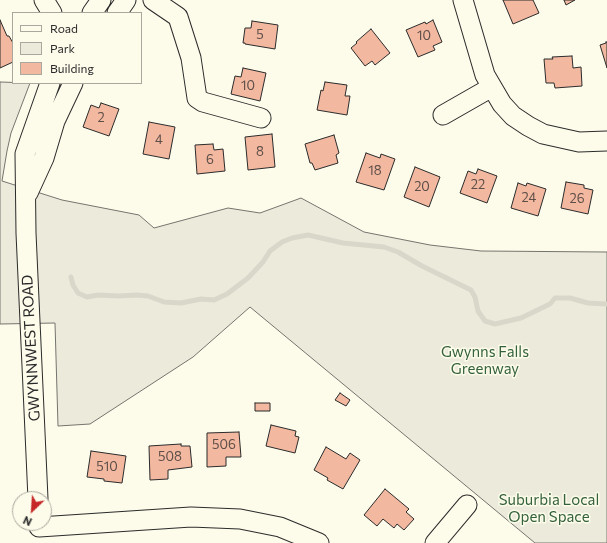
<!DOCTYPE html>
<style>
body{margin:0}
#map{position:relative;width:607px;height:543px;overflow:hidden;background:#fdfbea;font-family:Commissioner,sans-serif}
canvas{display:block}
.legend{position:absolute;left:12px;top:12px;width:130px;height:72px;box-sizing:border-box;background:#fdfbea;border:1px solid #a9a89e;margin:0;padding:5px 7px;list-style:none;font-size:12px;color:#2b2b2b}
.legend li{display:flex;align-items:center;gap:8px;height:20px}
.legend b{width:20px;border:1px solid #a9a89e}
.north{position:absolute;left:12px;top:491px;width:40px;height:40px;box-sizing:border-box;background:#fdfbea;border:1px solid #a9a89e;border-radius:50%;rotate:205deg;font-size:11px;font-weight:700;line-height:16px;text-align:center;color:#2b2b2b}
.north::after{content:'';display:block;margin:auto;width:14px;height:18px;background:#c62828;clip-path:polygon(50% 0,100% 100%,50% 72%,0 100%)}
</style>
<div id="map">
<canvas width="607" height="543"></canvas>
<ul class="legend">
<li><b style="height:5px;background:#fdfbea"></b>Road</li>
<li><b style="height:11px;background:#ecebdb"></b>Park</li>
<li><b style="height:11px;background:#f2b8a0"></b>Building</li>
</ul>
<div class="north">N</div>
</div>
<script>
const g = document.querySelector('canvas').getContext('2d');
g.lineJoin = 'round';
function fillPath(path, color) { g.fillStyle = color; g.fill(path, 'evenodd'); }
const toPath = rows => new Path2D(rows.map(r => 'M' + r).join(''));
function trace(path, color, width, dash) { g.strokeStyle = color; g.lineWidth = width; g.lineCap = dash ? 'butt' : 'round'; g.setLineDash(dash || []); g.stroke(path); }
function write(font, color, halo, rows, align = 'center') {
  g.font = font + ' Commissioner,sans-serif'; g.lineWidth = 3; g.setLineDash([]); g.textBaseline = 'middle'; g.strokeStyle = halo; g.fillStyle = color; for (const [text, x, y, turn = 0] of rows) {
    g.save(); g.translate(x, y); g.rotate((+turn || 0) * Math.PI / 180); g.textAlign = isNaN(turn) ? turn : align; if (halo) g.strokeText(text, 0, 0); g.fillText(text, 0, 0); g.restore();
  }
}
const green = toPath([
 [0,82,30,83,11,133,7,151,2,181,62,200,139,215,154,228,228,208,260,213,301,198,364,232,430,245,481,251,607,252,607,543,535,543,250,307,193,357,90,424,58,426,55,323,0,324,0,82]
]);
fillPath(green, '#ecebdb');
trace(green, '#74746e', 1);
trace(toPath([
 [71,277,73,285,78,293,87,297,98,295,119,296,137,295,148,296,164,302,181,303,201,299,214,300,227,294,248,278,263,262,270,251,282,242,292,238,308,235,343,243,384,247,398,252,422,266,471,290,475,297,478,311,485,321,495,324,521,318,550,304,555,298,570,298,588,303,607,304]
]), '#d8d7c9', 5);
const building = toPath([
 [503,0,533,0,539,13,513,24,503,0],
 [564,0,575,0,566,5,564,0],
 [0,20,7,36,9,36,13,43,13,62,0,68,0,20],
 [433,20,442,42,433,46,435,50,418,57,406,30,425,22,426,24,433,20],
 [252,21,278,25,275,49,245,44,245,43,243,43,245,28,251,28,252,21],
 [371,29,390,53,375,65,372,61,365,66,351,48,357,43,356,42,371,29],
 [606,42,607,42,607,68,600,45,606,43,606,42],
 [572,56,573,68,581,67,582,86,555,88,554,83,546,83,544,59,553,59,552,57,572,56],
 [243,68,266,73,260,101,231,94,235,76,241,77,243,68],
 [325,82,347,85,345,96,350,96,347,115,317,110,321,90,323,91,325,82],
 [101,103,119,109,109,136,83,127,91,105,99,108,101,103],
 [149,122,175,127,169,159,143,154,149,122],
 [272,134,275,167,248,170,245,137,272,134],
 [334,135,339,153,336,155,338,163,315,170,312,163,310,163,305,144,334,135],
 [213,144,214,150,223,149,225,171,197,174,195,145,213,144],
 [366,153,380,158,381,154,395,159,384,190,356,182,366,153],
 [415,167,440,177,429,207,404,197,415,167],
 [478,169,497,176,487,203,460,193,468,171,476,174,478,169],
 [566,182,584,185,584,188,593,190,588,214,561,208,566,182],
 [518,183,526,186,527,183,546,189,538,216,511,208,518,183],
 [340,393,350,400,346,406,335,400,340,393],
 [255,403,270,403,270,411,255,411,255,403],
 [271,425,296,431,295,436,299,437,295,453,266,446,271,425],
 [239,432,241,457,226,457,226,466,207,467,207,433,239,432],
 [181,444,181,446,190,446,192,467,168,470,168,479,150,480,149,446,181,444],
 [326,447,346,459,350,453,360,460,343,489,327,480,328,478,314,470,326,447],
 [91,451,126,456,122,483,104,481,104,479,87,477,91,451],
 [385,489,409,509,406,512,414,519,404,530,397,524,394,528,383,519,377,526,364,515,385,489]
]);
fillPath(building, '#f2b8a0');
trace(building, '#2b2b2b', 1);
const minor = toPath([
 [44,0,52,13],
 [153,0,178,17,191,58,197,98,203,102,261,118],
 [463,0,485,75,502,104,513,116,528,126,543,134,579,142,607,141],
 [92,13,101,0],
 [117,13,126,0],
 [443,115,492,87],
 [28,193,44,158,55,121,73,83],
 [38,499,26,233,25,154,50,83],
 [39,527,191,517,240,519,280,527,319,543],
 [435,543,467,505]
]);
trace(minor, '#2b2b2b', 21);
trace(minor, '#fdfbea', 19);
write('13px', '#5d4e48', null, [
 ["5",260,35],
 ["10",424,36],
 ["10",248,86],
 ["2",101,118],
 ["4",159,140],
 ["8",260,152],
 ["6",210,160],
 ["18",375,171],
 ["22",478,185],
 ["20",422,187],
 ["24",529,198],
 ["26",577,199],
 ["506",224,445],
 ["508",170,457],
 ["510",107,467]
]);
write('15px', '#2b2b2b', '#fdfbea', [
 ["GWYNNWEST ROAD",31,348,-93]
]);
write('15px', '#34623c', '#fdfbea', [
 ["Gwynns Falls",485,352],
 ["Greenway",485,369],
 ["Suburbia Local",549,500],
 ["Open Space",549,517]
]);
</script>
